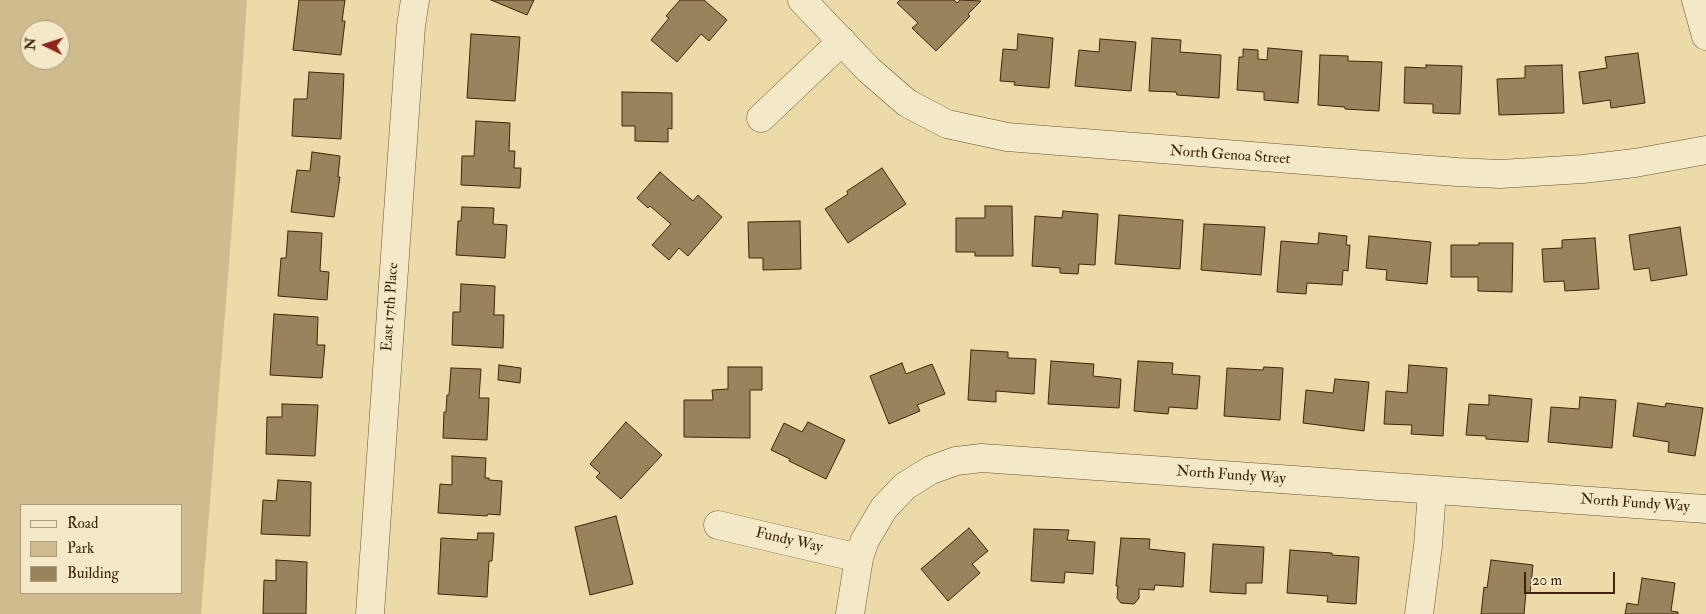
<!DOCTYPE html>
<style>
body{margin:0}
#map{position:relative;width:1706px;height:614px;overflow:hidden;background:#ecdba9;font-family:"IM FELL Double Pica",serif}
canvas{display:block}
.legend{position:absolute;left:20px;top:504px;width:162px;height:90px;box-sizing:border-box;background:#f3e8c7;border:1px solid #ab9a7b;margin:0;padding:6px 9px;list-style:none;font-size:15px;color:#3e240a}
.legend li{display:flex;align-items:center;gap:10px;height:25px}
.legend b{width:25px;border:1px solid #ab9a7b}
.north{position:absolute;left:20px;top:20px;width:50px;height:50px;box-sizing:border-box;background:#f3e8c7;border:1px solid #ab9a7b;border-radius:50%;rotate:274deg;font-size:14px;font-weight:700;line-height:20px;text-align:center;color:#3e240a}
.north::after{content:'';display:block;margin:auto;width:18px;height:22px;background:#8f2418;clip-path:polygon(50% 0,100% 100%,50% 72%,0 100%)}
.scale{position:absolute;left:1524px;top:572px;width:91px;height:22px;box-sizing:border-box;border:2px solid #3e240a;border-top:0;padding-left:6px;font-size:15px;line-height:18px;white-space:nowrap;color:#3e240a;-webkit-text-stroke:4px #f3e8c7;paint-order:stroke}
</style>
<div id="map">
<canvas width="1706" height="614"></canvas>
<ul class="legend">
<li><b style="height:6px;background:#f3e8c7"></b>Road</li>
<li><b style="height:14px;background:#cebc8e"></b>Park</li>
<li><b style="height:14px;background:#98835d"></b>Building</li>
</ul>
<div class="north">N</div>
<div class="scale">20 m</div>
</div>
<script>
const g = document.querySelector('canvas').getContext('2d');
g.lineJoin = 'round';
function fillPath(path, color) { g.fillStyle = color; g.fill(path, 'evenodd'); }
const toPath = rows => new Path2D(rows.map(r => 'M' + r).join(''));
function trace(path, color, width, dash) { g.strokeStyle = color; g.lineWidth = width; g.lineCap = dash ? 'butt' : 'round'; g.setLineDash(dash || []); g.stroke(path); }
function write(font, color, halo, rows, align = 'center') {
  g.font = font + ' "IM FELL Double Pica",serif'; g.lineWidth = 4.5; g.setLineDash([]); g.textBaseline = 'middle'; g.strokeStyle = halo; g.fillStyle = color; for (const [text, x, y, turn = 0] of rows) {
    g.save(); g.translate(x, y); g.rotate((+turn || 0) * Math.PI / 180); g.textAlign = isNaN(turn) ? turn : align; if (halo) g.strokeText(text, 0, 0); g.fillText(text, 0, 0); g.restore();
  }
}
fillPath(toPath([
 [0,0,247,0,232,226,201,614,0,614],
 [30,30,60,30,60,60,30,60],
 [21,505,181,505,181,593,21,593]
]), '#cebc8e');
const building = toPath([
 [299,0,345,0,342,21,345,21,341,55,293,50,299,0],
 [491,0,534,0,527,15,491,0],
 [680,0,704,0,727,20,709,41,701,34,677,62,651,40,669,18,666,16,680,0],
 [900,0,954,0,957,3,960,0,981,1,968,14,970,16,936,51,912,28,918,23,897,3,900,0],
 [471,34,520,37,515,101,467,98,471,34],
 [1018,34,1053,38,1049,88,1014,85,1015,82,1000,81,1003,49,1017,50,1018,34],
 [1152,38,1181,40,1180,52,1221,55,1219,98,1177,95,1176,92,1149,91,1152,38],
 [1100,39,1136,42,1131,91,1075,86,1079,50,1099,52,1100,39],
 [1268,48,1302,51,1298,103,1264,100,1264,92,1237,90,1239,57,1243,57,1243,49,1258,50,1258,59,1267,60,1268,48],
 [1638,53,1645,103,1611,108,1610,100,1583,104,1579,72,1607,68,1605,57,1638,53],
 [1320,55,1348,56,1348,61,1382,62,1379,111,1345,109,1345,107,1318,105,1320,55],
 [1426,65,1462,66,1460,114,1433,113,1433,104,1404,103,1405,67,1426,68,1426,65],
 [1562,65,1564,113,1499,115,1497,79,1525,78,1525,66,1562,65],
 [309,72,344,74,341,139,292,136,294,99,307,99,309,72],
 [622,92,672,93,672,129,668,128,668,142,635,141,635,126,622,126,622,92],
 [476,121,510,123,509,151,515,151,514,168,521,168,520,188,461,185,462,156,474,156,476,121],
 [312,152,340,156,338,177,340,177,334,217,291,212,297,170,310,171,312,152],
 [882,168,906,204,848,243,825,209,848,194,847,191,882,168],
 [660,172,693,201,698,195,722,217,688,256,679,248,669,260,652,245,671,224,650,206,648,208,637,198,660,172],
 [985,206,1012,206,1013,256,975,256,975,252,956,252,956,218,985,218,985,206],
 [462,207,494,208,493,224,507,225,505,258,456,255,458,221,461,221,462,207],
 [1063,211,1098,214,1095,265,1079,264,1078,274,1060,273,1060,268,1032,266,1035,216,1062,218,1063,211],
 [1119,215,1183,220,1180,269,1115,264,1119,215],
 [800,221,801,269,763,270,763,258,749,258,748,222,800,221],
 [1204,224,1265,227,1261,275,1201,270,1204,224],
 [1680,227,1687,275,1651,281,1649,268,1634,270,1629,235,1680,227],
 [288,231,322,233,320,271,329,272,327,300,278,296,281,258,286,258,288,231],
 [1319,233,1347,236,1346,245,1350,245,1348,271,1343,270,1342,285,1307,283,1306,294,1277,292,1281,241,1318,244,1319,233],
 [1369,236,1431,242,1427,284,1386,280,1387,270,1366,268,1369,236],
 [1595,238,1599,289,1565,291,1564,281,1544,282,1542,249,1562,248,1562,240,1595,238],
 [1479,243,1513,243,1512,292,1478,291,1478,277,1451,277,1451,245,1479,245,1479,243],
 [461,284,495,286,494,315,504,315,503,348,452,345,453,312,460,312,461,284],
 [274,314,318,317,317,345,325,345,322,378,270,375,274,314],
 [971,350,1008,352,1008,358,1036,359,1034,394,996,391,996,402,968,400,971,350],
 [1051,361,1094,364,1093,376,1121,379,1119,408,1048,404,1051,361],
 [1138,361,1173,363,1172,374,1200,376,1197,409,1169,407,1168,414,1134,411,1138,361],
 [902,363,906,374,932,364,945,394,917,405,920,411,889,424,870,376,902,363],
 [499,365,521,368,520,383,498,380,499,365],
 [1409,365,1447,368,1443,436,1411,434,1412,425,1384,424,1386,391,1407,393,1409,365],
 [728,367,762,367,762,390,750,390,750,438,684,437,684,400,713,400,712,390,728,389,728,367],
 [1264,367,1283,368,1280,420,1224,416,1227,368,1263,370,1264,367],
 [451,368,481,369,479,398,489,398,487,440,443,438,444,412,446,412,447,395,449,395,451,368],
 [1335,379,1369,382,1364,431,1303,423,1306,390,1333,393,1335,379],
 [1489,395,1532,399,1528,442,1486,439,1486,436,1466,435,1469,404,1489,405,1489,395],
 [1580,397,1616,400,1612,448,1548,442,1551,407,1579,409,1580,397],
 [1638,403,1665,407,1666,403,1703,408,1695,456,1668,452,1669,442,1633,436,1638,403],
 [282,404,318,405,315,456,266,454,267,417,282,417,282,404],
 [626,422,662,455,621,499,596,477,600,473,590,464,626,422],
 [808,422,845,440,826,479,789,461,790,459,771,450,784,423,802,432,808,422],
 [452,456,486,458,485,478,489,478,489,480,502,481,500,515,488,514,487,516,438,513,440,484,452,485,452,456],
 [278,480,311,482,310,536,261,534,263,500,276,501,278,480],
 [616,516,633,584,590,595,575,527,616,516],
 [969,528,988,551,972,564,980,573,948,601,921,569,969,528],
 [1034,529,1069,530,1067,540,1095,542,1093,574,1065,572,1064,583,1031,581,1034,529],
 [478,533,494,533,492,561,489,561,487,597,438,594,441,538,477,540,478,533],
 [1121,538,1150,539,1149,549,1185,553,1183,587,1155,585,1154,590,1139,589,1139,598,1134,604,1121,603,1117,598,1118,586,1116,586,1121,538],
 [1213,544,1264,547,1262,583,1246,583,1246,594,1210,592,1213,544],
 [1290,550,1332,553,1332,555,1359,557,1356,604,1327,602,1328,596,1287,593,1290,550],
 [276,560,307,562,306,614,263,614,264,580,276,581,276,560],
 [1491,560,1533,565,1530,593,1526,592,1524,614,1481,614,1484,587,1487,588,1491,560],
 [1642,578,1675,583,1671,611,1678,612,1678,614,1625,614,1627,603,1638,605,1642,578]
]);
fillPath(building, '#98835d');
trace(building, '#3e240a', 1);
const minor = toPath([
 [802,0,869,70,907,103,947,124,1007,137,1457,172,1500,174,1583,169,1635,163,1706,150],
 [1696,0,1706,36],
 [761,118,842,41],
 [718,525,859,558],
 [370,614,411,26,415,0],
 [850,614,859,558,865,540,884,508,905,486,931,470,956,461,982,458,1706,509],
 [1419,614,1428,546,1432,491]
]);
trace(minor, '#6a5232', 29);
trace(minor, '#f3e8c7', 28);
write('15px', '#3e240a', '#f3e8c7', [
 ["North Genoa Street",1230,156,4],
 ["East 17th Place",391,307,-86],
 ["North Fundy Way",1231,476,4],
 ["North Fundy Way",1635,504,4],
 ["Fundy Way",789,541,13]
]);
</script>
